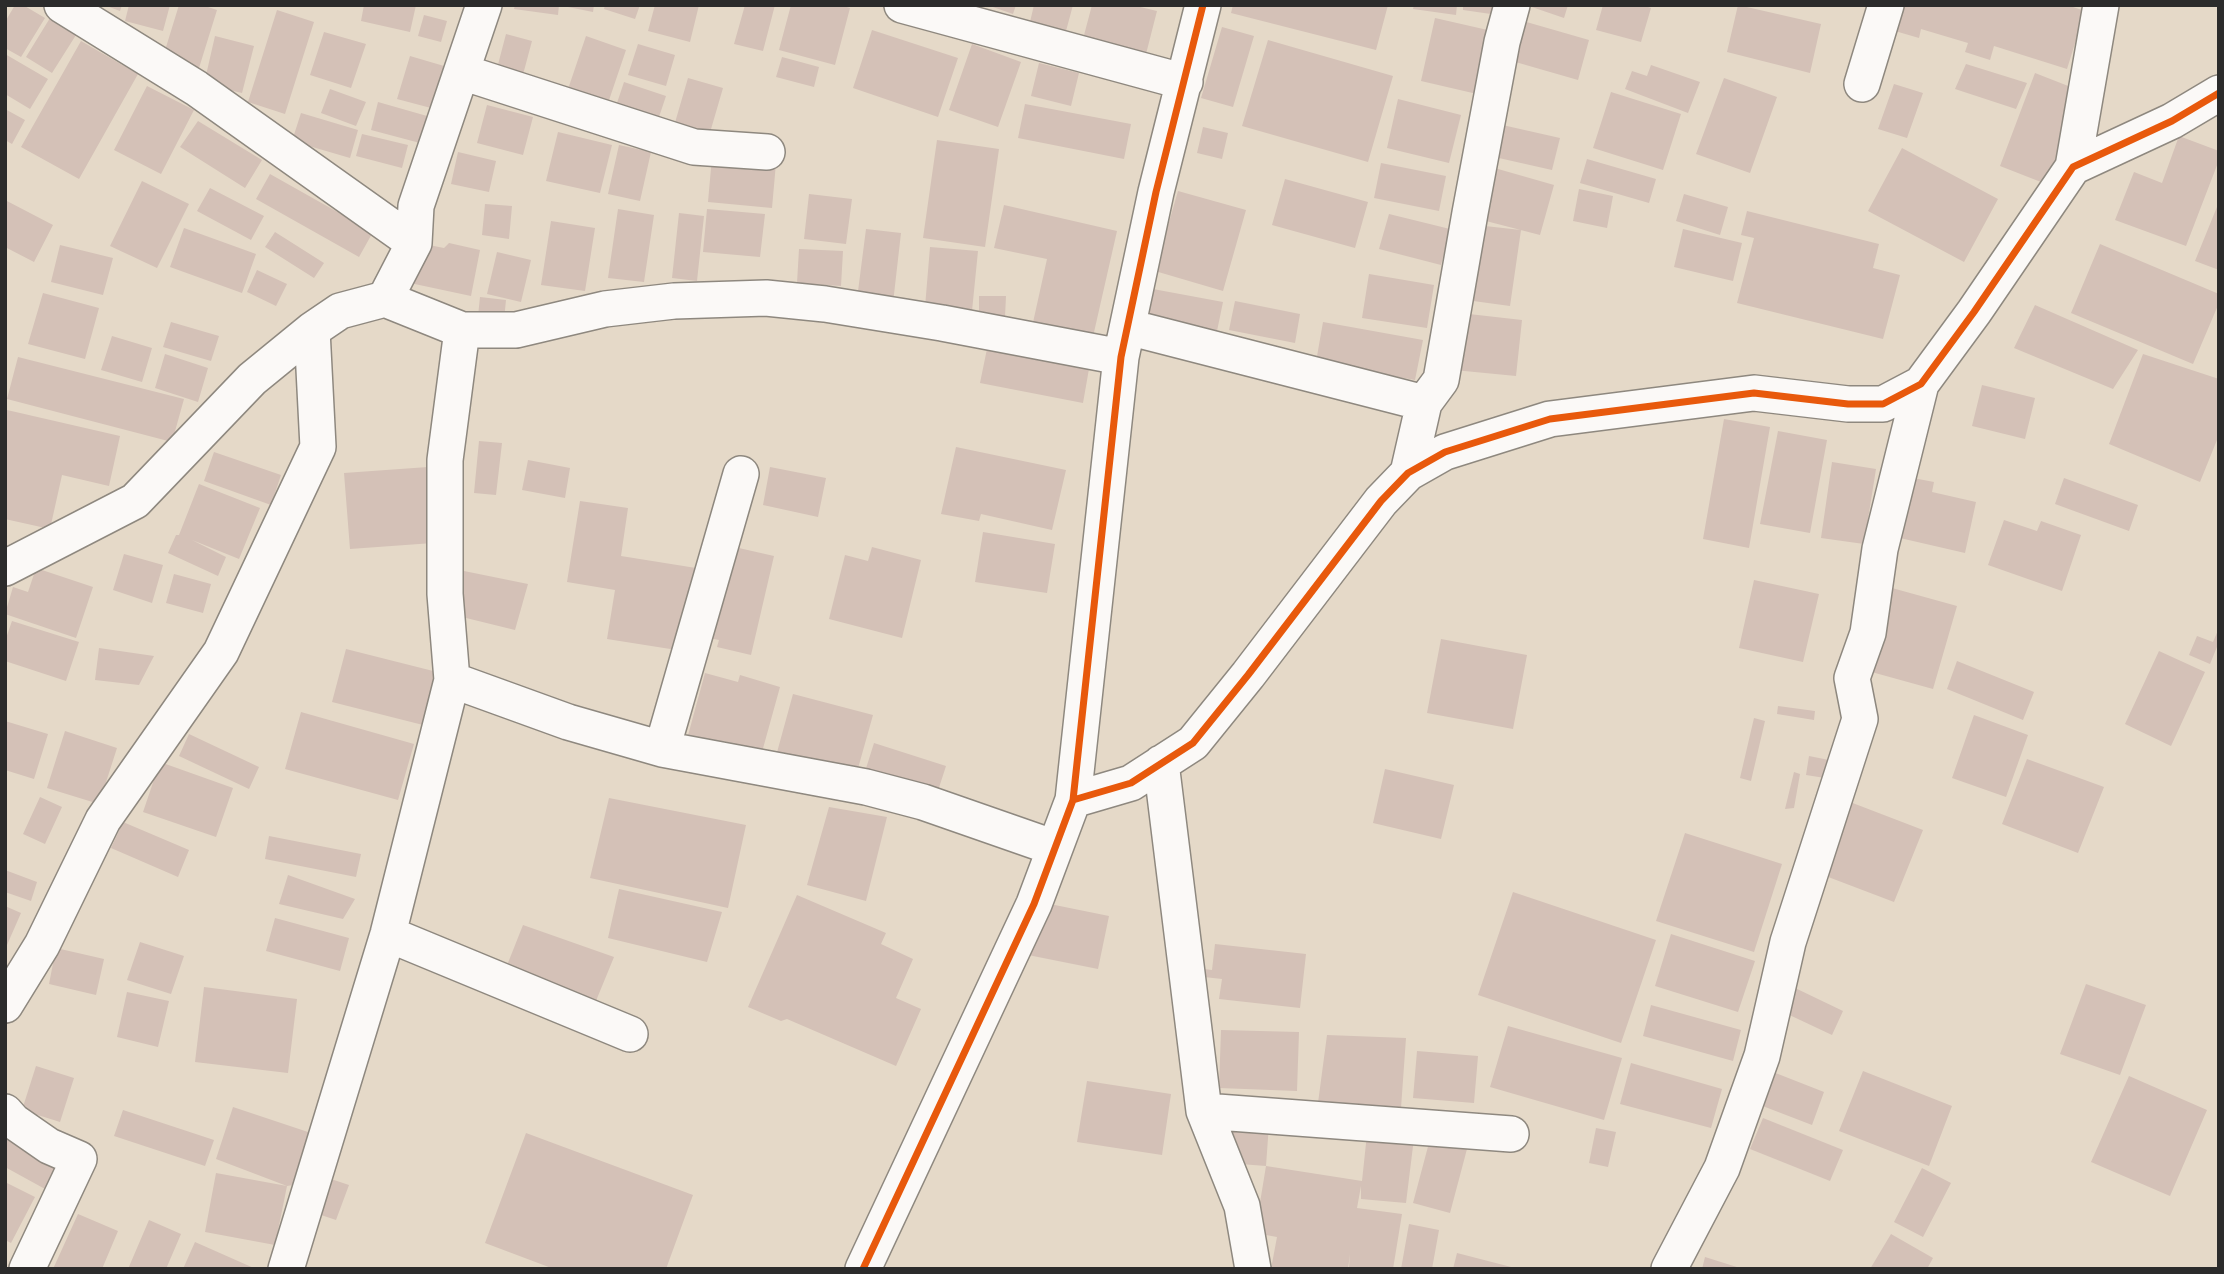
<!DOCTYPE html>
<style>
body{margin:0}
#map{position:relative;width:2224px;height:1274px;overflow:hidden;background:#e5d9c8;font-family:Delius,sans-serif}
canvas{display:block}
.frame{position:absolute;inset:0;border:7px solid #2b2b2b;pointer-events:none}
</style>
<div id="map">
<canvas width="2224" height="1274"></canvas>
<div class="frame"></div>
</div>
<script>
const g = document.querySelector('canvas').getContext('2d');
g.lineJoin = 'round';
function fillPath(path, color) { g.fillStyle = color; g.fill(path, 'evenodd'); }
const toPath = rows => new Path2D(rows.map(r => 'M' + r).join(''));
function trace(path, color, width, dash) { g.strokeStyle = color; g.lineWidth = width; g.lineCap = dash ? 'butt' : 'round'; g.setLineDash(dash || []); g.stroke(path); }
fillPath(toPath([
 [15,5,23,5,45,18,21,57,5,48,5,22],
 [104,5,122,5,120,11],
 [129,5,170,5,163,31,125,21],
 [179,5,202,5,217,10,199,68,163,57],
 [364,5,416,5,410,32,361,21],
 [515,5,559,5,558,15,514,9],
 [568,5,594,5,593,12,568,7],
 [605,5,640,5,635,19,604,9],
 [655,5,699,5,690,42,648,31],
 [745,5,775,5,763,51,734,44],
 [791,5,840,5,850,8,835,65,779,50],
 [987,5,1016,5,1013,14],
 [1034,5,1073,5,1066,31,1030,22],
 [1092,5,1132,5,1157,11,1146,54,1083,39],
 [1233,5,1388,5,1376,50,1231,13],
 [1414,5,1457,5,1456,15,1413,9],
 [1463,5,1499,5,1498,15,1463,10],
 [1526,5,1568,5,1564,18],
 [1603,5,1642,5,1651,8,1641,42,1596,30],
 [1738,5,1821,24,1810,73,1727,52],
 [1903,5,2067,5,2085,11,2067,69,1994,46,1990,60,1965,52,1968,43,1921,29,1919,38,1895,31],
 [277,10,314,22,285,114,248,102],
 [424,15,447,21,441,42,418,36],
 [50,18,76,35,52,73,26,57],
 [1435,18,1492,31,1477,94,1421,81],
 [1523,21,1589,40,1578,80,1512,61],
 [1222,27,1254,36,1233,107,1201,98],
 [872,30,958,58,938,117,853,88],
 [324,32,366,44,351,88,310,75],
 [506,34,532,41,521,82,495,76],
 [215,36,254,46,242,93,204,84],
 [586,36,626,50,605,112,565,98],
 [1268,40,1393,76,1368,162,1242,126],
 [81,41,138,74,79,179,21,147],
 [638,44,675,55,666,86,628,75],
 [972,44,1021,62,998,127,949,110],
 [5,54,48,79,30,109,5,94],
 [410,56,444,66,431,108,397,99],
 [782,57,819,67,814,87,776,77],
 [1039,63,1079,73,1071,106,1031,96],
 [1966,64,2027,83,2016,109,1955,89],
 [1651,65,1700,82,1688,113,1625,89,1632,71,1647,76],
 [2035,73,2081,91,2046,184,2000,166],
 [688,78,723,88,709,136,674,126],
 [1724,78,1777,97,1750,173,1696,154],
 [624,82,666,96,657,123,615,109],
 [1894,84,1923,93,1907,138,1878,129],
 [147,86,194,110,161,174,114,150],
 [330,89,366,102,356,126,321,113],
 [1611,92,1681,114,1663,170,1593,148],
 [1398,99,1461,115,1449,163,1387,148],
 [378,102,427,116,420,143,371,130],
 [1025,104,1131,124,1124,159,1018,138],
 [487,105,533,117,523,155,477,143],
 [5,109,25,120,12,144,5,140],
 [301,113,358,130,350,158,292,141],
 [198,121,262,160,245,188,180,147],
 [1498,124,1560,138,1552,170,1490,156],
 [1203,127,1228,133,1222,159,1197,153],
 [558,132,612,145,600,193,546,181],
 [362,134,408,145,402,168,356,156],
 [2179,136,2219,151,2219,160,2186,246,2115,220,2134,172,2162,183],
 [937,140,999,149,985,247,923,238],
 [619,145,651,152,640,201,608,194],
 [1902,148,1998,199,1964,262,1868,211],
 [458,152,496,161,489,192,451,184],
 [712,157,776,163,772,208,708,202],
 [1587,159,1656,179,1649,203,1580,183],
 [1381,163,1446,176,1439,211,1374,198],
 [1491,167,1554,185,1540,235,1486,221,1491,203,1482,200],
 [270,174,373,232,359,257,256,199],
 [1285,179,1368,202,1355,248,1272,225],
 [142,181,189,204,157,268,110,246],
 [210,188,264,216,251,240,197,211],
 [1579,189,1613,196,1607,228,1573,221],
 [1178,191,1246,210,1223,291,1155,271],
 [809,194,852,199,846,244,804,239],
 [1684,194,1728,207,1720,235,1676,221],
 [5,200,53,225,34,262,5,247],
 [2219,202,2219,270,2195,261],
 [485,204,512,206,509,239,482,235],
 [1004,205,1117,231,1092,341,1032,327,1047,259,994,248],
 [618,209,654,215,644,282,608,278],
 [707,209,765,214,760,257,703,252],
 [1747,211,1879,244,1873,268,1900,275,1883,339,1737,303,1754,238,1741,235],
 [679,213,704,216,697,281,672,278],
 [1389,214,1450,229,1441,265,1379,249],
 [551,221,595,228,585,291,541,285],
 [1476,225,1521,230,1510,306,1466,300],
 [184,228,256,254,242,293,170,267],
 [866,229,901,233,893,303,857,299],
 [1683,229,1742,243,1733,281,1674,267],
 [275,232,324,263,314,278,265,247],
 [419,243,444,248,449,243,480,250,471,296,410,283],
 [2100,244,2219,294,2219,303,2193,364,2071,313],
 [60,245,113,258,103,295,51,282],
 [930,247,978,251,972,311,925,307],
 [799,249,843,251,841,286,797,283],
 [497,252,531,260,521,302,487,294],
 [257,270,287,284,276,306,247,292],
 [1369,274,1434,285,1427,328,1362,318],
 [1153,289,1223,302,1217,331,1147,317],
 [43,293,99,308,85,359,28,344],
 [979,296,1006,296,1005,317,979,317],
 [480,297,506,300,504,320,478,316],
 [1235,301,1300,314,1295,343,1229,330],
 [2035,305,2138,350,2113,389,2014,348],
 [1460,313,1522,320,1516,376,1454,370],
 [171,322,219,336,211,361,163,347],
 [1323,322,1423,340,1415,380,1316,362],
 [112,336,152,348,142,382,101,370],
 [988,344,1090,363,1083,403,980,383],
 [165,354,208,368,198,402,155,388],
 [2143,354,2219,379,2219,435,2200,482,2109,444],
 [18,357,184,399,172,442,7,399],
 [1982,385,2035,398,2025,439,1972,426],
 [7,410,120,436,109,486,62,475,50,529,5,519],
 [1724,419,1770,427,1749,548,1703,539],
 [1778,431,1827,440,1810,533,1760,524],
 [479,441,502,443,496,495,474,493],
 [956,447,1066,470,1052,530,981,514,979,521,941,514],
 [214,452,281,475,271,505,204,481],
 [528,460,570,468,565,498,522,490],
 [1832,462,1876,469,1864,544,1821,538],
 [428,467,433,543,350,549,344,473],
 [770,467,826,478,818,517,763,505],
 [1913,478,1934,482,1932,492,1976,502,1965,553,1900,538],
 [2064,478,2138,505,2129,531,2055,504],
 [199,484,260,508,239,559,192,540,226,557,218,576,168,553,176,535,179,535],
 [580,501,628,508,621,556,696,568,683,651,607,639,615,590,567,582],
 [2004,520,2037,531,2041,521,2081,535,2062,591,1988,565],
 [983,532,1055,544,1047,593,975,582],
 [730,546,774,556,751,655,717,647,719,640,709,638],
 [872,547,921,560,902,638,829,619,845,555,868,561],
 [124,554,163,565,152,603,113,590],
 [36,568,93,587,76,638,5,614,13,587,28,592],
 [464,571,528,584,515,630,454,615],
 [174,574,211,584,203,613,166,603],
 [1754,580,1819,594,1803,662,1739,648],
 [1892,588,1957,606,1933,689,1868,671],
 [12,621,79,642,66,681,5,661,5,641],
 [2219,628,2219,642,2210,664,2189,655,2197,636,2213,642],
 [1441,639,1527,655,1513,729,1427,713],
 [99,648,154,656,139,685,95,680],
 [346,649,441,673,427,726,332,702],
 [2159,651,2205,672,2171,746,2125,724],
 [1957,661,2034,692,2023,720,1947,689],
 [705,673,738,682,740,675,780,687,762,752,724,741,722,749,687,739],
 [793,694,873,715,855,779,776,756],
 [1778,706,1815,711,1814,720,1777,714],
 [301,712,414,744,398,800,285,769],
 [1974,715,2028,735,2006,797,1952,778],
 [1754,718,1765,721,1751,781,1740,778],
 [5,721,48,734,34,779,5,770],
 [65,731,117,748,99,804,47,788],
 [189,734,259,767,249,789,179,756],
 [874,743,946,766,935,800,863,778],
 [1809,756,1829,760,1825,778,1806,775],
 [2027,759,2104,787,2078,853,2002,824],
 [160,762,233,788,216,837,143,812],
 [1385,769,1454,785,1441,839,1373,823],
 [1794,772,1800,774,1794,808,1785,809],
 [40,797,62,807,45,844,23,834],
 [609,798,746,825,728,908,590,878],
 [1850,802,1923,830,1894,902,1823,875],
 [829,807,887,817,866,901,807,885],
 [123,822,189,850,178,877,111,848],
 [1685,833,1782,864,1754,952,1656,921],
 [269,836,361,854,356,877,265,859],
 [5,870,37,882,31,901,5,892],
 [288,875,355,899,343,919,279,904],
 [619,889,722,912,707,962,608,938],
 [1513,892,1656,940,1621,1043,1478,995],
 [797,895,886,933,881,944,913,959,896,998,921,1009,896,1066,787,1019,781,1021,748,1007],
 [1040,902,1109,916,1098,969,1028,955],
 [5,906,21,913,7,945,5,944],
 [275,918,349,938,340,971,266,951],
 [523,925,614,957,591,1013,502,978],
 [1671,934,1755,961,1738,1012,1655,986],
 [140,942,184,956,171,994,127,980],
 [1215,944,1306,954,1300,1008,1219,999,1222,979,1204,977,1204,969,1212,970],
 [56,948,104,959,96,995,49,984],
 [2086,984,2146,1005,2120,1075,2060,1054],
 [204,987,297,999,288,1073,195,1062],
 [1793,987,1843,1011,1832,1035,1781,1011],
 [127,992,169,1001,158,1047,117,1037],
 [1651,1005,1741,1030,1733,1061,1643,1036],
 [1508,1026,1622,1058,1604,1120,1490,1087],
 [1221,1030,1299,1032,1297,1091,1219,1088],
 [1327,1035,1406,1038,1401,1108,1318,1103],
 [1417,1051,1478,1056,1474,1103,1413,1098],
 [1631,1063,1722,1089,1711,1128,1620,1104],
 [36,1066,74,1078,60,1122,22,1110],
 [1863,1071,1952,1106,1929,1166,1839,1131],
 [1773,1072,1824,1092,1812,1125,1760,1105],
 [2129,1076,2207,1110,2170,1196,2091,1162],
 [1087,1081,1171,1094,1162,1155,1077,1142],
 [233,1107,311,1133,293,1185,287,1186,216,1159],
 [123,1110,214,1140,205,1166,114,1136],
 [1763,1118,1843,1150,1830,1181,1750,1149],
 [1230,1120,1269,1124,1266,1166,1227,1163],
 [1596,1128,1616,1132,1608,1167,1589,1163],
 [5,1131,61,1162,45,1189,5,1167],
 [526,1133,693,1195,666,1269,554,1269,485,1243],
 [1367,1134,1414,1138,1406,1203,1361,1199,1361,1186,1357,1208,1402,1214,1393,1269,1349,1267,1350,1254,1348,1269,1271,1269,1277,1237,1255,1233,1266,1166,1362,1181],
 [1430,1139,1467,1149,1450,1213,1413,1203],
 [1922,1168,1951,1183,1923,1237,1894,1222],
 [216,1173,287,1186,275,1245,205,1232],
 [322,1176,349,1185,336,1220,309,1211],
 [5,1182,35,1197,11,1243,5,1240],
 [78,1214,118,1231,102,1269,53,1269],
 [149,1220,181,1234,166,1269,128,1269],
 [1409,1224,1439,1230,1432,1269,1401,1269],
 [1891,1234,1933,1258,1927,1269,1870,1269],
 [195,1242,256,1269,183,1269],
 [1457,1253,1515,1268,1515,1269,1453,1269],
 [1705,1257,1740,1268,1740,1269,1702,1269]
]), '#d4c1b7');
const minor = toPath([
 [62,5,196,88,414,243],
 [902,5,1185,82],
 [462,72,694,147,767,152],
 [1862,84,1886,5],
 [2073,167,2101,5],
 [385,299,462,330,516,330,605,309,674,301,766,298,825,304,942,323,1121,357],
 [1128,327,1424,403],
 [1408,473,1424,403,1441,380,1470,213,1502,42,1512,5],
 [5,568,135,501,252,379,312,330,340,311,385,299,414,243,416,206,484,5],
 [452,680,568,722,662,749,866,787,923,802,1055,848],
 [662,749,741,474],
 [1161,763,1204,1111,1242,1206,1253,1269],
 [1073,800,1131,783,1193,743,1248,675,1381,501,1408,473,1445,452,1550,419,1754,393,1848,404,1883,404,1921,384,1974,312,2073,167,2172,121,2219,93],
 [388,934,630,1034],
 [5,1005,42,945,103,820,221,652,318,447,312,330],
 [1204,1111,1511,1134],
 [5,1112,13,1121,49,1146,79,1159,27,1269],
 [286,1269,388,934,452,680,445,594,445,460,462,330],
 [863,1269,1034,904,1073,800,1121,357,1156,192,1203,5],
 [1669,1269,1722,1168,1762,1056,1788,942,1860,719,1852,678,1868,633,1880,549,1921,384]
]);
trace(minor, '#8e887f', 38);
trace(minor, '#fbf9f7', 35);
trace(toPath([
 [1073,800,1131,783,1193,743,1248,675,1381,501,1408,473,1445,452,1550,419,1754,393,1848,404,1883,404,1921,384,1974,312,2073,167,2172,121,2219,93],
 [863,1269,1034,904,1073,800,1121,357,1156,192,1203,5]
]), '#e8590c', 7);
</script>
